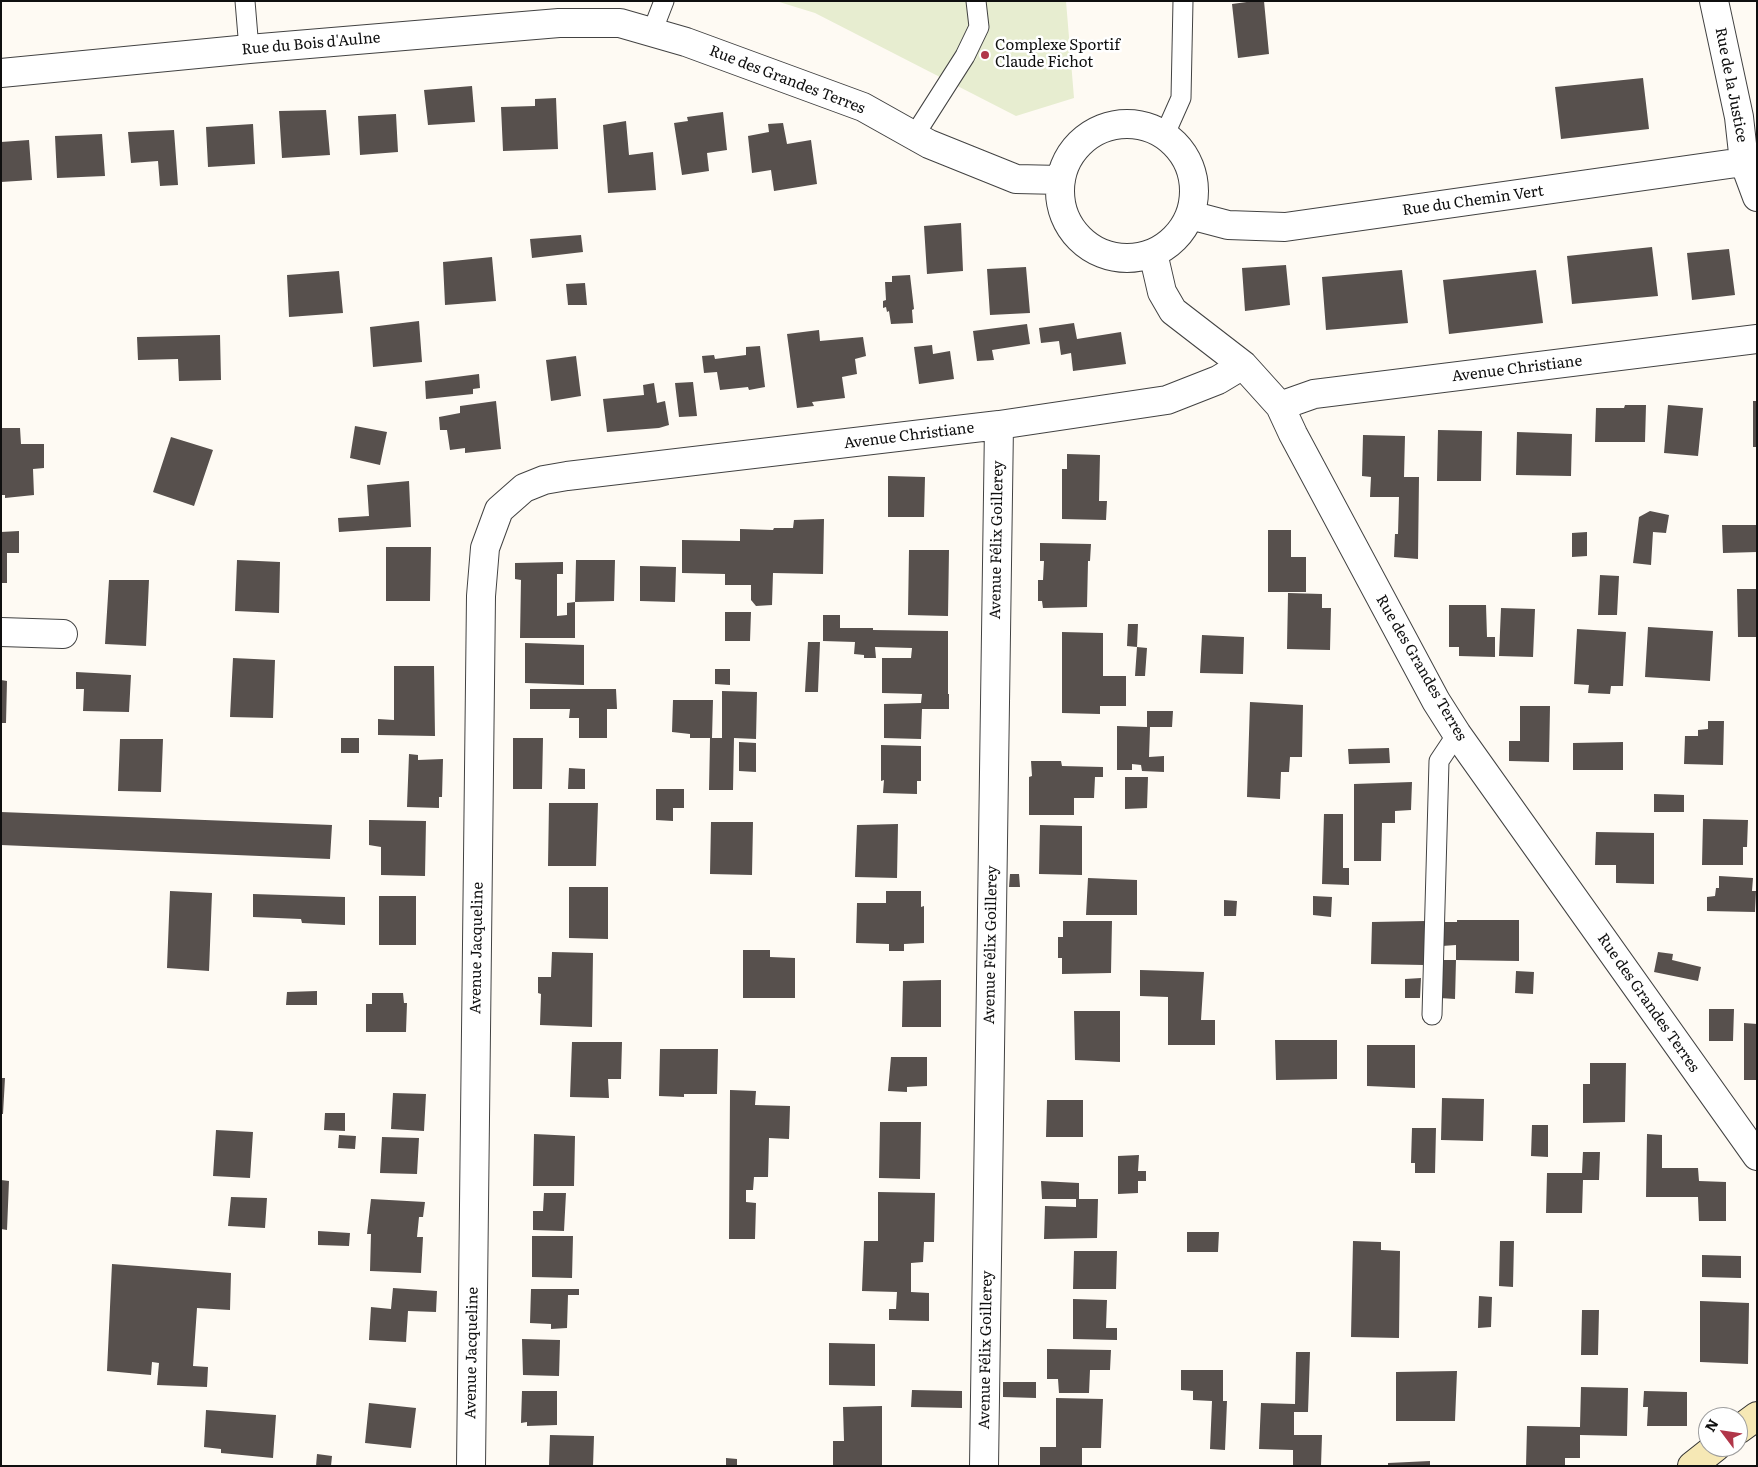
<!DOCTYPE html>
<meta charset="utf-8">
<style>
body{margin:0}
#map{position:relative;width:1758px;height:1467px;overflow:hidden;background:#fefaf3;font-family:Literata,serif}
canvas{display:block}
.frame{position:absolute;inset:0;border:2px solid #0f0f0f;pointer-events:none}
.north{position:absolute;left:1698px;top:1407px;width:50px;height:50px;box-sizing:border-box;background:#fff;border:1px solid #9f9f9f;border-radius:50%;rotate:301deg;font-size:14px;font-weight:700;line-height:20px;text-align:center;color:#0f0f0f}
.north::after{content:'';display:block;margin:auto;width:18px;height:22px;background:#b13649;clip-path:polygon(50% 0,100% 100%,50% 72%,0 100%)}
</style>
<div id="map">
<canvas width="1758" height="1467"></canvas>
<div class="frame"></div>
<div class="north">N</div>
</div>
<script>
const g = document.querySelector('canvas').getContext('2d');
g.lineJoin = 'round';
function fillPath(path, color) { g.fillStyle = color; g.fill(path, 'evenodd'); }
const toPath = rows => new Path2D(rows.map(r => 'M' + r).join(''));
function trace(path, color, width, dash) { g.strokeStyle = color; g.lineWidth = width; g.lineCap = dash ? 'butt' : 'round'; g.setLineDash(dash || []); g.stroke(path); }
function write(font, color, halo, rows, align = 'center') {
  g.font = font + ' Literata,serif'; g.lineWidth = 5; g.setLineDash([]); g.textBaseline = 'middle'; g.strokeStyle = halo; g.fillStyle = color; for (const [text, x, y, turn = 0] of rows) {
    g.save(); g.translate(x, y); g.rotate((+turn || 0) * Math.PI / 180); g.textAlign = isNaN(turn) ? turn : align; if (halo) g.strokeText(text, 0, 0); g.fillText(text, 0, 0); g.restore();
  }
}
fillPath(toPath([
 [776,1,1066,1,1074,98,1016,116,815,13]
]), '#e7edd0');
fillPath(toPath([
 [1254,1,1264,1,1269,54,1238,58,1232,4],
 [1643,78,1649,129,1561,139,1555,87],
 [472,86,475,122,428,125,424,90],
 [556,98,558,149,503,151,501,107,535,106,535,99],
 [326,110,330,155,282,158,279,111],
 [723,112,727,150,707,153,709,171,682,175,674,123,688,121,687,117],
 [396,114,398,152,360,155,358,116],
 [626,121,629,155,653,152,656,190,608,193,603,125],
 [783,123,787,144,811,140,817,184,774,191,771,170,752,173,748,136,769,132,768,124],
 [253,124,255,164,208,167,206,127],
 [174,130,178,185,160,186,158,161,131,163,128,132],
 [102,134,105,176,57,178,55,136],
 [29,140,32,180,1,182,1,142],
 [961,223,963,271,927,274,924,226],
 [581,235,583,252,532,258,530,239],
 [1652,247,1658,296,1572,304,1567,256],
 [1729,249,1735,295,1692,300,1687,253],
 [492,257,496,301,445,305,443,262],
 [1286,265,1290,305,1245,311,1242,268],
 [1026,267,1030,313,990,315,987,269],
 [1402,270,1408,323,1326,330,1322,277],
 [1536,270,1543,323,1449,334,1443,280],
 [339,271,343,313,289,317,287,275],
 [910,275,914,309,912,310,913,323,891,324,889,311,887,312,886,307,883,308,883,301,886,300,885,282,892,282,892,276],
 [585,283,587,305,568,305,566,284],
 [419,321,422,362,373,367,370,327],
 [1074,323,1077,339,1121,332,1126,364,1073,371,1071,353,1061,355,1059,341,1041,343,1039,328],
 [1027,324,1030,344,992,350,994,360,977,361,973,331],
 [819,330,820,341,863,337,866,356,855,359,857,374,842,377,845,398,812,402,814,406,797,408,787,334],
 [220,335,221,380,179,381,178,359,138,360,137,337],
 [932,345,933,354,950,351,954,379,919,384,914,347],
 [760,346,765,387,749,390,748,387,720,390,717,372,704,373,702,356,714,355,715,359,746,355,746,347],
 [576,356,581,396,551,401,546,360],
 [479,374,480,388,473,389,473,394,426,399,425,381],
 [693,382,697,416,679,417,675,383],
 [654,383,657,403,665,401,669,425,659,428,607,432,603,399,644,395,643,385],
 [496,401,501,449,465,453,465,448,450,450,447,430,440,430,439,417,460,413,460,406],
 [1753,401,1757,401,1757,447,1753,447],
 [1625,405,1646,405,1645,442,1595,442,1596,408,1624,408],
 [1668,405,1703,408,1698,456,1664,453],
 [355,426,387,432,380,465,350,458],
 [1,428,20,428,21,444,44,444,44,468,33,469,34,495,5,498,5,495,1,495],
 [1438,430,1482,431,1481,481,1437,481],
 [1517,432,1572,434,1571,476,1516,475],
 [1363,435,1405,436,1404,477,1419,477,1418,559,1394,557,1395,534,1398,534,1399,497,1370,497,1371,477,1362,476],
 [171,437,213,450,194,506,153,492],
 [1067,454,1100,455,1099,501,1107,501,1106,520,1062,519,1062,469,1067,469],
 [888,476,925,477,924,517,888,517],
 [409,481,411,527,339,532,338,518,369,516,367,485],
 [1650,511,1669,515,1666,533,1653,532,1651,565,1633,563,1639,517],
 [824,519,823,574,773,573,772,605,756,606,751,600,751,585,725,585,725,574,682,573,682,540,740,541,740,529,773,530,774,528,793,528,794,520],
 [1722,525,1757,525,1757,552,1723,553],
 [1268,530,1291,530,1291,557,1306,557,1306,592,1268,592],
 [19,531,19,553,7,553,7,583,1,583,1,532],
 [1587,532,1587,556,1572,557,1572,533],
 [1040,543,1091,544,1090,561,1088,561,1087,607,1043,608,1042,601,1038,601,1038,580,1043,580,1044,561,1040,561],
 [386,547,431,547,430,601,386,601],
 [909,550,949,550,948,616,908,615],
 [237,560,280,562,279,613,235,611],
 [576,560,615,560,614,601,575,602],
 [563,562,563,574,557,574,557,616,567,615,567,603,575,602,575,638,520,638,521,580,515,579,515,563],
 [640,566,676,567,675,602,640,601],
 [1600,575,1619,576,1617,615,1598,615],
 [109,580,149,580,146,646,105,644],
 [1737,589,1757,589,1757,637,1738,637],
 [1288,593,1322,594,1322,608,1331,608,1330,650,1287,649],
 [1449,605,1486,605,1487,637,1495,637,1495,657,1459,656,1459,647,1449,647],
 [1501,608,1535,609,1533,657,1499,656],
 [725,612,751,612,750,641,725,641],
 [823,615,840,615,840,628,873,628,873,630,948,631,948,694,949,694,949,709,922,709,921,739,884,738,884,704,921,703,922,694,882,693,882,658,911,658,912,648,875,647,876,658,864,658,864,655,854,654,855,642,823,641],
 [1128,624,1138,624,1137,647,1127,646],
 [1648,627,1713,631,1710,681,1645,677],
 [1577,629,1626,632,1623,686,1611,686,1610,694,1588,693,1589,685,1574,684],
 [1062,632,1103,633,1103,676,1126,676,1126,706,1100,706,1100,714,1062,713],
 [1202,635,1244,637,1243,674,1200,673],
 [808,642,820,642,818,692,805,692],
 [525,643,584,645,584,685,525,683],
 [1137,647,1147,648,1145,676,1135,676],
 [233,658,275,660,273,718,230,717],
 [394,666,434,666,435,736,378,735,378,719,394,720],
 [715,669,730,669,730,685,715,684],
 [76,672,131,675,129,712,83,711,84,689,76,689],
 [1,680,7,681,6,723,1,723],
 [530,689,616,689,617,709,607,709,607,738,579,738,579,718,569,718,570,709,530,709],
 [722,691,757,692,756,739,734,738,733,790,709,790,710,738,690,738,690,734,672,732,673,700,713,700,712,738,722,738],
 [1250,702,1303,705,1302,757,1290,757,1289,772,1281,772,1280,799,1247,797],
 [1520,706,1550,706,1549,762,1509,761,1509,741,1520,741],
 [1147,711,1173,711,1172,727,1150,727,1149,757,1164,756,1164,772,1142,771,1141,765,1132,764,1132,770,1117,770,1117,726,1147,727],
 [1708,721,1724,721,1723,765,1684,764,1685,736,1698,736,1698,730,1708,729],
 [341,738,359,738,359,753,341,753],
 [513,738,543,738,542,789,513,789],
 [120,739,163,739,161,792,118,791],
 [739,742,756,743,756,772,739,771],
 [1623,742,1623,770,1573,770,1573,743],
 [881,745,921,746,921,781,917,781,917,794,883,793,884,780,881,781],
 [1389,748,1390,763,1349,764,1348,749],
 [409,754,418,755,418,760,443,759,442,797,439,797,439,808,407,807],
 [1031,761,1061,761,1062,766,1103,767,1103,777,1095,777,1094,798,1074,798,1074,815,1029,815,1029,777,1032,776],
 [569,768,585,769,585,789,568,789],
 [1125,777,1148,777,1147,808,1125,809],
 [1412,782,1411,810,1395,811,1395,823,1382,823,1381,861,1354,861,1354,784],
 [656,789,684,789,684,808,673,808,673,821,656,820],
 [1654,794,1684,795,1684,812,1654,812],
 [549,803,598,803,596,866,548,866],
 [1,812,332,825,330,859,1,845],
 [1324,814,1343,814,1343,868,1349,868,1349,885,1322,884],
 [1703,819,1748,820,1747,847,1743,847,1743,865,1702,865],
 [369,820,426,821,425,876,381,875,381,847,369,845],
 [711,822,753,822,752,875,710,874],
 [898,824,897,878,855,877,857,825],
 [1040,825,1082,826,1082,875,1039,874],
 [1596,832,1654,833,1654,884,1616,883,1616,865,1595,865],
 [1010,874,1019,874,1020,887,1009,887],
 [1719,876,1753,878,1752,891,1756,891,1755,912,1707,911,1707,897,1715,896,1716,888,1719,888],
 [1088,878,1137,880,1137,915,1086,915],
 [569,887,608,887,608,939,569,938],
 [170,891,212,893,209,971,167,968],
 [886,891,921,891,921,907,924,906,924,943,904,944,904,951,889,951,889,944,856,943,857,903,886,903],
 [253,894,345,897,345,925,302,923,301,919,253,917],
 [379,896,416,896,416,945,379,945],
 [1313,896,1332,897,1331,917,1313,915],
 [1224,900,1237,901,1236,916,1224,916],
 [1457,920,1519,920,1519,961,1456,960,1455,999,1440,998,1441,960,1456,960,1456,945,1442,946,1442,922,1457,922],
 [1063,921,1112,921,1111,973,1062,974,1062,958,1058,958,1058,937,1063,937],
 [1425,921,1424,965,1371,964,1372,922],
 [743,950,770,950,770,957,795,958,795,998,743,998],
 [552,952,593,953,592,1027,540,1025,541,994,538,993,538,977,551,977],
 [1658,952,1673,954,1672,960,1701,967,1698,981,1654,972],
 [1140,970,1204,972,1201,1020,1215,1020,1215,1045,1168,1045,1168,997,1140,996],
 [1516,971,1534,972,1533,994,1515,993],
 [1421,978,1420,998,1405,998,1405,979],
 [941,980,941,1027,902,1027,903,981],
 [317,991,317,1005,286,1005,287,992],
 [372,993,403,993,404,1003,407,1003,406,1032,366,1032,366,1004,372,1004],
 [1709,1009,1734,1009,1733,1041,1709,1041],
 [1074,1011,1120,1011,1120,1062,1075,1060],
 [1744,1023,1757,1024,1757,1080,1744,1080],
 [1275,1040,1337,1040,1337,1079,1276,1080],
 [572,1042,622,1042,621,1079,608,1079,609,1098,570,1097],
 [1367,1045,1415,1045,1415,1088,1367,1086],
 [660,1049,718,1049,717,1094,684,1094,684,1097,659,1096],
 [891,1057,927,1057,927,1086,907,1087,907,1092,888,1091],
 [1590,1063,1626,1063,1625,1122,1583,1123,1583,1084,1590,1084],
 [1,1078,5,1078,3,1114,1,1114],
 [730,1090,756,1091,755,1105,790,1106,789,1139,769,1138,768,1177,754,1177,753,1190,746,1190,746,1202,756,1203,755,1239,729,1239],
 [393,1093,426,1094,424,1131,391,1129],
 [1442,1098,1484,1099,1483,1141,1441,1140],
 [1047,1100,1083,1100,1083,1137,1046,1137],
 [325,1113,345,1113,345,1131,324,1130],
 [880,1122,921,1122,920,1179,879,1178],
 [1532,1125,1548,1125,1548,1157,1531,1156],
 [1412,1128,1436,1128,1435,1173,1415,1173,1415,1163,1411,1163],
 [216,1130,253,1132,250,1178,213,1176],
 [534,1134,575,1136,574,1186,533,1186],
 [1647,1134,1662,1135,1662,1168,1698,1168,1699,1181,1726,1182,1726,1221,1699,1221,1698,1197,1646,1197],
 [339,1135,356,1136,355,1149,338,1148],
 [382,1137,419,1138,417,1174,380,1173],
 [1583,1152,1600,1152,1599,1180,1583,1180,1582,1213,1546,1213,1547,1173,1582,1173],
 [1139,1155,1138,1171,1146,1171,1146,1181,1138,1181,1138,1193,1118,1194,1118,1156],
 [1,1180,9,1181,7,1230,1,1229],
 [1041,1181,1079,1183,1079,1199,1098,1199,1097,1238,1044,1239,1045,1206,1076,1207,1076,1199,1042,1199],
 [878,1192,935,1193,934,1242,924,1242,923,1262,911,1263,911,1292,929,1293,929,1321,889,1320,889,1309,896,1309,897,1292,862,1291,864,1241,878,1241],
 [544,1193,566,1193,564,1231,533,1230,533,1211,543,1211],
 [231,1197,267,1198,265,1228,228,1226],
 [371,1199,425,1202,423,1217,419,1217,417,1237,423,1237,421,1273,370,1271,371,1234,367,1234],
 [318,1231,350,1233,349,1246,318,1245],
 [1187,1232,1219,1232,1218,1252,1187,1252],
 [532,1236,573,1236,572,1278,532,1277],
 [1353,1241,1381,1242,1381,1250,1400,1251,1399,1338,1351,1337],
 [1500,1241,1514,1241,1513,1287,1499,1286],
 [1074,1251,1117,1251,1116,1289,1073,1289],
 [1702,1255,1741,1256,1741,1278,1702,1277],
 [112,1264,231,1273,230,1310,197,1308,193,1366,208,1367,207,1387,157,1385,159,1363,152,1362,151,1375,107,1371],
 [393,1288,437,1291,436,1312,408,1311,406,1342,369,1340,371,1307,391,1309],
 [531,1289,579,1289,579,1295,568,1295,567,1328,551,1329,551,1324,530,1323],
 [1479,1296,1492,1297,1491,1327,1478,1328],
 [1073,1299,1107,1300,1106,1328,1117,1328,1117,1340,1073,1339],
 [1700,1301,1749,1303,1748,1364,1700,1362],
 [1582,1310,1599,1310,1598,1355,1581,1355],
 [522,1339,560,1340,559,1376,523,1375],
 [829,1343,875,1344,875,1386,829,1385],
 [1047,1349,1111,1350,1110,1370,1090,1370,1089,1393,1059,1393,1058,1379,1047,1379],
 [1296,1352,1310,1352,1308,1412,1294,1412,1294,1435,1322,1435,1321,1466,1293,1466,1293,1450,1259,1449,1261,1403,1295,1404],
 [1181,1370,1223,1370,1223,1401,1227,1401,1225,1450,1210,1449,1212,1401,1193,1400,1193,1391,1181,1390],
 [1457,1371,1455,1421,1396,1421,1396,1372],
 [1003,1382,1036,1382,1036,1398,1003,1397],
 [1581,1387,1628,1388,1627,1436,1580,1435,1580,1458,1565,1458,1565,1466,1526,1466,1527,1426,1580,1427],
 [912,1390,962,1391,962,1408,911,1407],
 [522,1391,557,1391,557,1425,527,1426,527,1422,521,1423],
 [1644,1391,1687,1392,1687,1426,1647,1426,1648,1407,1643,1407],
 [1056,1398,1103,1399,1101,1448,1082,1448,1082,1466,1040,1466,1040,1447,1056,1447],
 [369,1403,416,1408,411,1448,365,1443],
 [882,1406,882,1466,833,1466,833,1441,844,1441,843,1407],
 [206,1410,276,1415,273,1458,221,1453,221,1449,204,1447],
 [550,1435,594,1436,593,1466,549,1466],
 [317,1454,332,1456,331,1466,316,1466],
 [726,1458,737,1459,737,1466,726,1466],
 [1430,1461,1430,1466,1388,1466,1388,1463]
]), '#57504d');
const lane = toPath([
 [245,1,249,49],
 [652,32,664,1],
 [1165,134,1181,98,1183,1],
 [914,136,965,56,979,27,976,1],
 [1432,1015,1439,761,1457,734]
]);
const street = toPath([
 [1714,1,1739,117,1744,162,1757,197],
 [1,73,249,49,559,23,620,23,686,42,863,107,929,144,1016,179,1061,180],
 '1060 191a67 67 0 1 1 134 0a67 67 0 1 1-134 0Z',
 [1190,215,1228,225,1285,227,1757,160],
 [1153,253,1162,292,1173,311,1243,365,1280,406,1293,434,1436,701,1457,734,1757,1156],
 [1280,406,1314,394,1757,339],
 [1,632,63,634],
 [471,1466,481,596,485,548,499,510,524,488,544,480,567,476,999,425,1167,400,1218,380,1243,365],
 [984,1466,999,425]
]);
const secondary = toPath([
 [1738,1430,1757,1416],
 [1692,1466,1716,1447]
]);
trace(lane, '#424242', 21);
trace(street, '#424242', 30);
trace(secondary, '#313131', 30);
trace(lane, '#fff', 19);
trace(street, '#fff', 28);
trace(secondary, '#f6e8b5', 28);
for (const [x, y, r, color] of [
 [985,55,5,"#b13649"]
]) { const dot = new Path2D(); dot.arc(x, y, r, 0, 2 * Math.PI); g.fillStyle = color; g.fill(dot); trace(dot, '#fff', 2); }
write('15px', '#0f0f0f', '#fff', [
 ["Rue du Bois d'Aulne",311,44,-5],
 ["Rue des Grandes Terres",787,80,21],
 ["Rue de la Justice",1731,85,79],
 ["Rue du Chemin Vert",1473,201,-8],
 ["Avenue Christiane",1517,369,-7],
 ["Avenue Christiane",909,436,-7],
 ["Avenue Félix Goillerey",997,540,-89],
 ["Rue des Grandes Terres",1421,668,60],
 ["Avenue Félix Goillerey",991,945,-89],
 ["Avenue Jacqueline",477,948,-89],
 ["Rue des Grandes Terres",1648,1003,55],
 ["Avenue Félix Goillerey",986,1350,-89],
 ["Avenue Jacqueline",472,1353,-89]
]);
write('15px', '#0f0f0f', '#fff', [
 ["Complexe Sportif",995,46],
 ["Claude Fichot",995,63]
], 'left');
</script>
